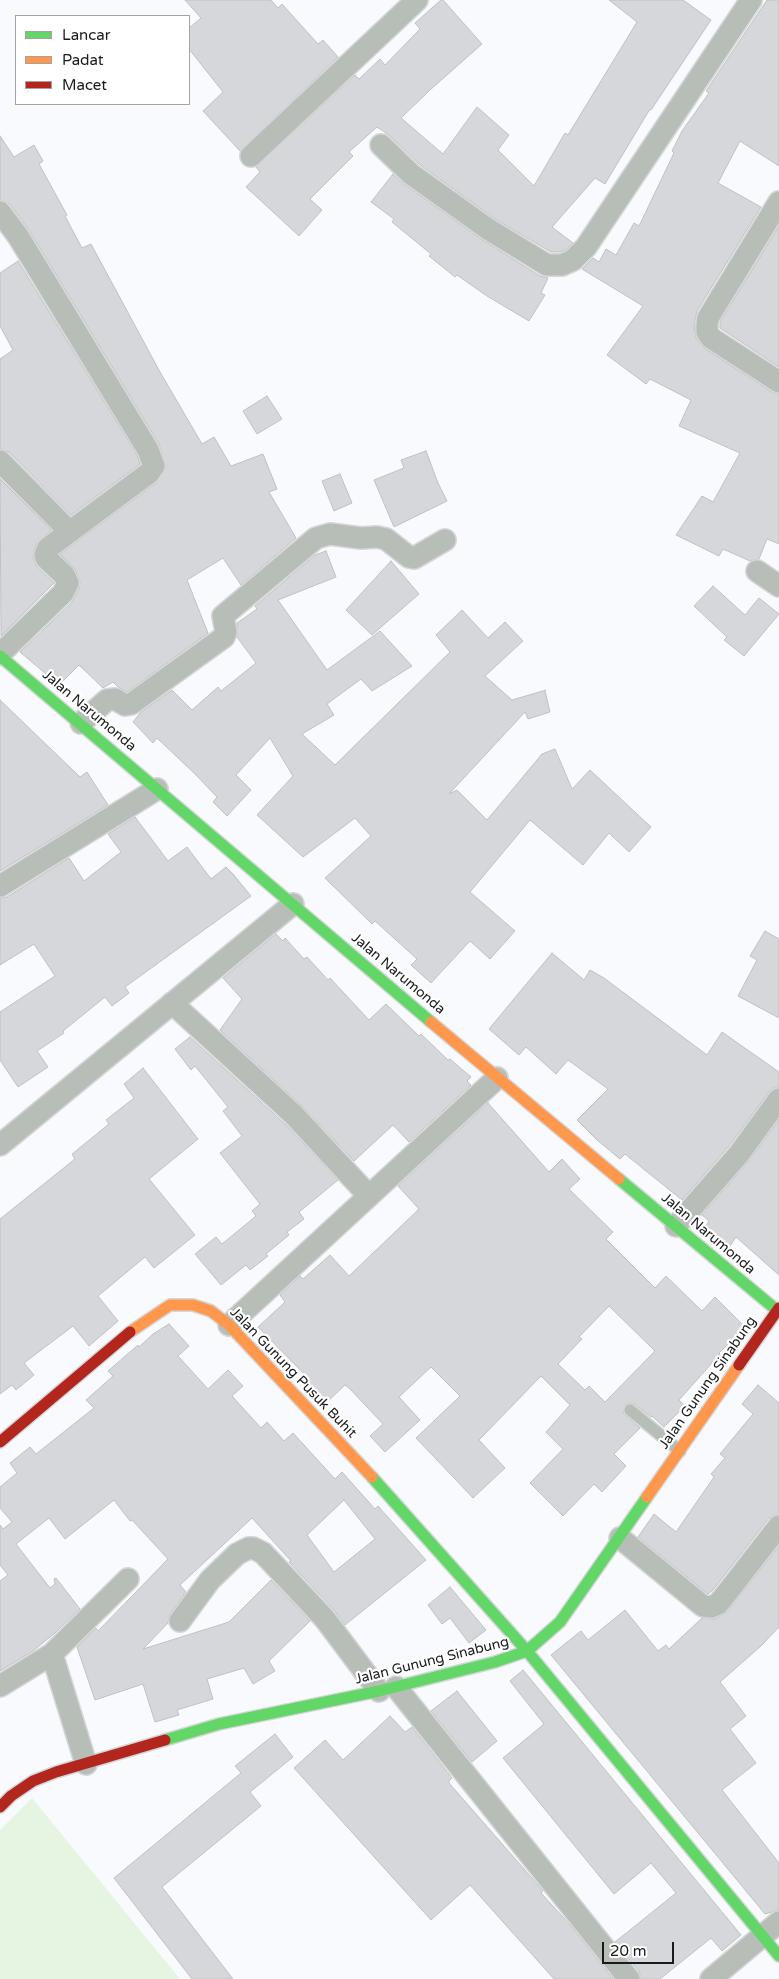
<!DOCTYPE html>
<style>
body{margin:0}
#map{position:relative;width:779px;height:1979px;overflow:hidden;background:#f8fafd;font-family:"Varela Round",sans-serif}
canvas{display:block}
.legend{position:absolute;left:15px;top:15px;width:175px;height:90px;box-sizing:border-box;background:#fff;border:1px solid #a3a3a4;margin:0;padding:6px 9px;list-style:none;font-size:15px;color:#1a1a1c}
.legend li{display:flex;align-items:center;gap:10px;height:25px}
.legend b{width:25px;border:1px solid #a3a3a4}
.scale{position:absolute;left:602px;top:1942px;width:72px;height:22px;box-sizing:border-box;border:2px solid #1a1a1c;border-top:0;padding-left:6px;font-size:15px;line-height:18px;white-space:nowrap;color:#1a1a1c;-webkit-text-stroke:4px #fff;paint-order:stroke}
</style>
<div id="map">
<canvas width="779" height="1979"></canvas>
<ul class="legend">
<li><b style="height:6px;background:#63d668"></b>Lancar</li>
<li><b style="height:6px;background:#ff974d"></b>Padat</li>
<li><b style="height:6px;background:#b3261e"></b>Macet</li>
</ul>
<div class="scale">20 m</div>
</div>
<script>
const g = document.querySelector('canvas').getContext('2d');
g.lineJoin = 'round';
function fillPath(path, color) { g.fillStyle = color; g.fill(path, 'evenodd'); }
const toPath = rows => new Path2D(rows.map(r => 'M' + r).join(''));
function trace(path, color, width, dash) { g.strokeStyle = color; g.lineWidth = width; g.lineCap = dash ? 'butt' : 'round'; g.setLineDash(dash || []); g.stroke(path); }
function write(font, color, halo, rows, align = 'center') {
  g.font = font + ' "Varela Round",sans-serif'; g.lineWidth = 4.5; g.setLineDash([]); g.textBaseline = 'middle'; g.strokeStyle = halo; g.fillStyle = color; for (const [text, x, y, turn = 0] of rows) {
    g.save(); g.translate(x, y); g.rotate((+turn || 0) * Math.PI / 180); g.textAlign = isNaN(turn) ? turn : align; if (halo) g.strokeText(text, 0, 0); g.fillText(text, 0, 0); g.restore();
  }
}
fillPath(toPath([
 [32,1798,180,1979,0,1979,0,1830]
]), '#e6f4e2');
const building = toPath([
 [185,0,271,0,278,8,282,4,318,44,323,40,338,57,240,151,203,111,223,92,189,49,189,28,201,18,185,0],
 [441,0,443,0,482,44,430,90,401,118,443,154,477,107,509,135,498,150,534,186,565,133,568,135,637,22,609,0,683,0,711,20,651,110,650,109,605,184,595,178,552,227,573,243,566,250,559,252,551,252,495,219,419,164,390,136,377,127,349,152,353,156,310,199,322,210,299,236,246,187,260,172,256,167,355,75,359,79,380,59,385,65,420,29,415,23,441,0],
 [767,0,779,0,779,166,740,141,718,183,761,207,697,311,694,325,696,338,704,348,772,392,779,394,779,544,767,539,759,559,750,561,723,549,719,556,676,535,702,496,713,502,740,453,679,426,691,400,650,379,646,384,607,355,643,306,582,269,593,258,599,262,606,249,616,255,634,223,639,226,674,153,672,151,682,131,709,93,706,91,767,0],
 [0,136,14,157,34,145,43,161,39,164,67,215,65,216,82,248,91,244,160,372,202,444,214,437,231,466,263,454,277,489,269,492,296,538,241,585,223,558,187,580,208,633,127,692,118,687,113,682,103,688,79,665,59,685,20,652,72,602,79,589,80,583,75,569,60,554,156,483,166,467,159,444,29,230,10,204,0,200,0,136],
 [393,174,404,184,481,239,540,276,548,278,541,293,545,295,529,321,487,296,457,275,455,277,429,256,431,254,392,222,394,219,371,202,393,174],
 [779,226,779,367,720,328,720,322,779,226],
 [18,261,137,455,140,464,71,515,9,452,0,449,0,359,13,350,0,326,0,273,18,261],
 [267,396,282,419,257,434,243,411,267,396],
 [426,451,438,483,447,501,394,527,374,480,404,468,401,460,426,451],
 [340,474,352,503,334,511,322,481,340,474],
 [0,479,51,530,37,543,34,550,33,558,37,567,54,583,1,636,0,479],
 [326,551,336,577,278,600,327,670,380,631,412,666,372,691,361,679,327,704,334,715,302,734,335,765,450,652,436,635,462,610,488,638,505,622,523,641,485,676,512,700,546,690,545,691,550,712,528,719,525,712,449,794,457,790,487,820,542,754,555,749,572,789,590,770,651,827,629,852,609,833,583,865,530,820,470,892,515,931,490,959,470,941,431,983,411,965,417,959,375,921,372,924,325,878,371,836,355,818,303,857,257,815,293,776,270,738,236,775,251,790,227,816,213,802,217,797,195,774,157,738,153,743,133,722,141,712,172,690,192,710,218,687,221,691,256,663,237,637,237,623,257,609,255,606,315,555,326,551],
 [391,561,419,594,372,635,346,610,391,561],
 [713,586,745,615,759,598,779,614,744,656,724,640,727,637,694,606,713,586],
 [0,700,80,777,87,772,108,805,0,871,0,700],
 [135,817,168,861,187,847,211,879,226,867,233,874,251,896,125,987,129,993,112,1006,105,997,63,1031,64,1033,37,1051,48,1067,18,1087,0,1060,0,1012,55,976,34,944,0,965,0,898,7,897,69,858,84,881,121,852,108,834,135,817],
 [765,931,779,939,779,1018,738,996,757,960,750,956,765,931],
 [276,934,283,941,285,938,304,959,307,957,328,980,330,978,369,1020,386,1004,419,1036,421,1034,448,1060,450,1059,471,1077,467,1081,471,1085,409,1142,393,1125,354,1161,302,1106,220,1030,242,999,223,978,276,934],
 [552,953,584,980,590,970,604,978,707,1055,722,1032,779,1072,779,1087,774,1088,769,1092,729,1146,682,1200,625,1154,620,1159,597,1140,577,1120,608,1089,568,1060,556,1074,526,1047,519,1055,489,1029,552,953],
 [190,1037,285,1124,338,1180,299,1212,304,1219,287,1232,289,1235,266,1254,268,1256,250,1270,246,1265,221,1285,195,1254,216,1237,222,1244,256,1216,252,1211,260,1204,220,1153,242,1136,223,1111,228,1107,195,1066,191,1070,175,1049,190,1037],
 [143,1068,198,1139,149,1179,195,1235,154,1268,145,1257,98,1296,118,1321,89,1346,73,1326,24,1363,34,1375,16,1390,12,1385,0,1394,0,1219,75,1159,72,1154,109,1124,106,1120,134,1098,124,1084,143,1068],
 [488,1103,549,1172,562,1159,580,1179,569,1189,613,1232,606,1239,655,1288,666,1276,702,1311,715,1297,745,1327,719,1353,720,1354,679,1400,685,1406,664,1427,652,1416,651,1417,634,1404,628,1403,625,1405,623,1413,640,1428,614,1454,626,1466,602,1492,594,1484,563,1516,530,1483,563,1449,546,1432,570,1405,541,1376,479,1440,505,1468,473,1498,416,1438,460,1396,431,1367,399,1397,420,1420,385,1452,370,1436,383,1424,350,1389,345,1385,325,1404,303,1380,307,1377,258,1327,285,1302,280,1295,300,1276,303,1279,330,1255,349,1276,419,1209,398,1186,488,1103],
 [609,1306,655,1351,605,1402,589,1386,585,1390,558,1364,582,1339,579,1337,609,1306],
 [779,1120,779,1275,736,1237,730,1246,704,1230,709,1221,702,1215,748,1162,779,1120],
 [169,1324,189,1346,178,1356,208,1389,228,1370,243,1386,232,1396,261,1428,267,1422,284,1441,293,1433,335,1479,342,1472,375,1509,378,1506,426,1560,345,1625,334,1610,289,1562,291,1561,252,1518,180,1585,186,1592,170,1614,168,1623,143,1649,229,1622,271,1580,310,1621,269,1661,275,1671,253,1684,244,1668,207,1679,213,1699,177,1710,179,1715,155,1722,143,1684,95,1700,77,1647,96,1628,98,1631,168,1559,132,1520,130,1521,114,1500,65,1539,49,1518,16,1544,50,1588,55,1584,54,1579,56,1578,80,1609,55,1633,33,1651,0,1671,0,1581,8,1575,0,1565,0,1525,3,1529,12,1522,0,1508,0,1487,17,1473,10,1463,30,1447,36,1454,94,1408,86,1400,113,1376,108,1371,138,1345,139,1347,153,1334,169,1324],
 [344,1500,375,1539,334,1572,307,1535,344,1500],
 [758,1385,779,1403,779,1514,769,1518,713,1590,708,1594,638,1537,654,1514,676,1532,714,1477,711,1474,725,1458,720,1454,753,1414,742,1404,758,1385],
 [779,1546,779,1627,761,1646,720,1682,746,1716,730,1729,756,1763,722,1790,779,1863,779,1910,765,1914,551,1655,581,1631,588,1640,625,1610,658,1651,666,1645,669,1649,702,1618,715,1619,727,1612,779,1546],
 [450,1587,486,1630,469,1643,450,1618,442,1624,428,1605,450,1587],
 [523,1670,741,1935,722,1951,711,1938,660,1979,641,1979,639,1971,615,1942,676,1893,651,1863,614,1894,503,1758,544,1724,510,1681,523,1670],
 [457,1691,497,1741,472,1762,431,1711,457,1691],
 [390,1716,405,1732,412,1727,452,1778,449,1781,449,1783,538,1885,543,1891,541,1893,571,1926,613,1979,554,1979,470,1885,431,1920,294,1768,325,1740,343,1760,390,1716],
 [275,1734,293,1757,250,1792,261,1806,162,1887,233,1979,192,1979,114,1878,241,1773,235,1766,275,1734]
]);
fillPath(building, '#d6d7da');
trace(building, '#bfc1c3', 1);
const lane = toPath([
 [630,1410,680,1451]
]);
const street = toPath([
 [381,145,411,174,488,229,547,265,562,265,573,260,586,247,751,0],
 [251,156,417,0],
 [779,202,708,318,707,325,707,332,711,338,779,382],
 [0,212,18,236,148,450,154,466,149,473,48,548,45,555,46,558,64,575,68,583,63,593,0,654],
 [0,461,70,532],
 [757,571,779,586],
 [81,723,107,700,115,699,125,705,131,704,224,637,226,632,223,616,316,538,330,534,361,538,377,537,386,539,409,557,414,558,445,540],
 [0,886,157,789],
 [172,1003,294,1115,369,1196],
 [0,1145,293,904],
 [676,1226,739,1154,779,1099],
 [229,1325,497,1078],
 [620,1538,703,1606,711,1607,718,1604,723,1598,779,1526],
 [180,1621,210,1580,237,1554,249,1548,253,1548,263,1553,325,1619,379,1691],
 [0,1686,52,1654],
 [396,1687,629,1979],
 [86,1764,52,1654,128,1579],
 [711,1979,779,1922]
]);
const fast = toPath([
 [0,656,431,1022],
 [619,1179,779,1312],
 [372,1477,527,1651,779,1956],
 [165,1740,219,1724,379,1691,495,1662,527,1651,560,1622,647,1497]
]);
const slow = toPath([
 [431,1022,619,1179],
 [130,1332,170,1305,193,1305,211,1311,229,1325,372,1477],
 [647,1497,739,1365]
]);
const jam = toPath([
 [739,1365,779,1308],
 [0,1442,130,1332],
 [0,1807,11,1796,33,1781,56,1772,165,1740]
]);
trace(lane, '#d5d6d8', 14);
trace(street, '#d5d6d8', 24);
trace(fast, '#d5d6d8', 14);
trace(slow, '#d5d6d8', 14);
trace(jam, '#d5d6d8', 14);
trace(lane, '#b7bdb7', 11);
trace(street, '#b7bdb7', 21);
trace(fast, '#63d668', 11);
trace(slow, '#ff974d', 11);
trace(jam, '#b3261e', 11);
write('14px', '#1a1a1c', '#fff', [
 ["Jalan Narumonda",89,711,40],
 ["Jalan Narumonda",398,974,40],
 ["Jalan Narumonda",708,1234,40],
 ["Jalan Gunung Pusuk Buhit",293,1373,46],
 ["Jalan Gunung Sinabung",708,1383,-55],
 ["Jalan Gunung Sinabung",432,1661,-14]
]);
</script>
